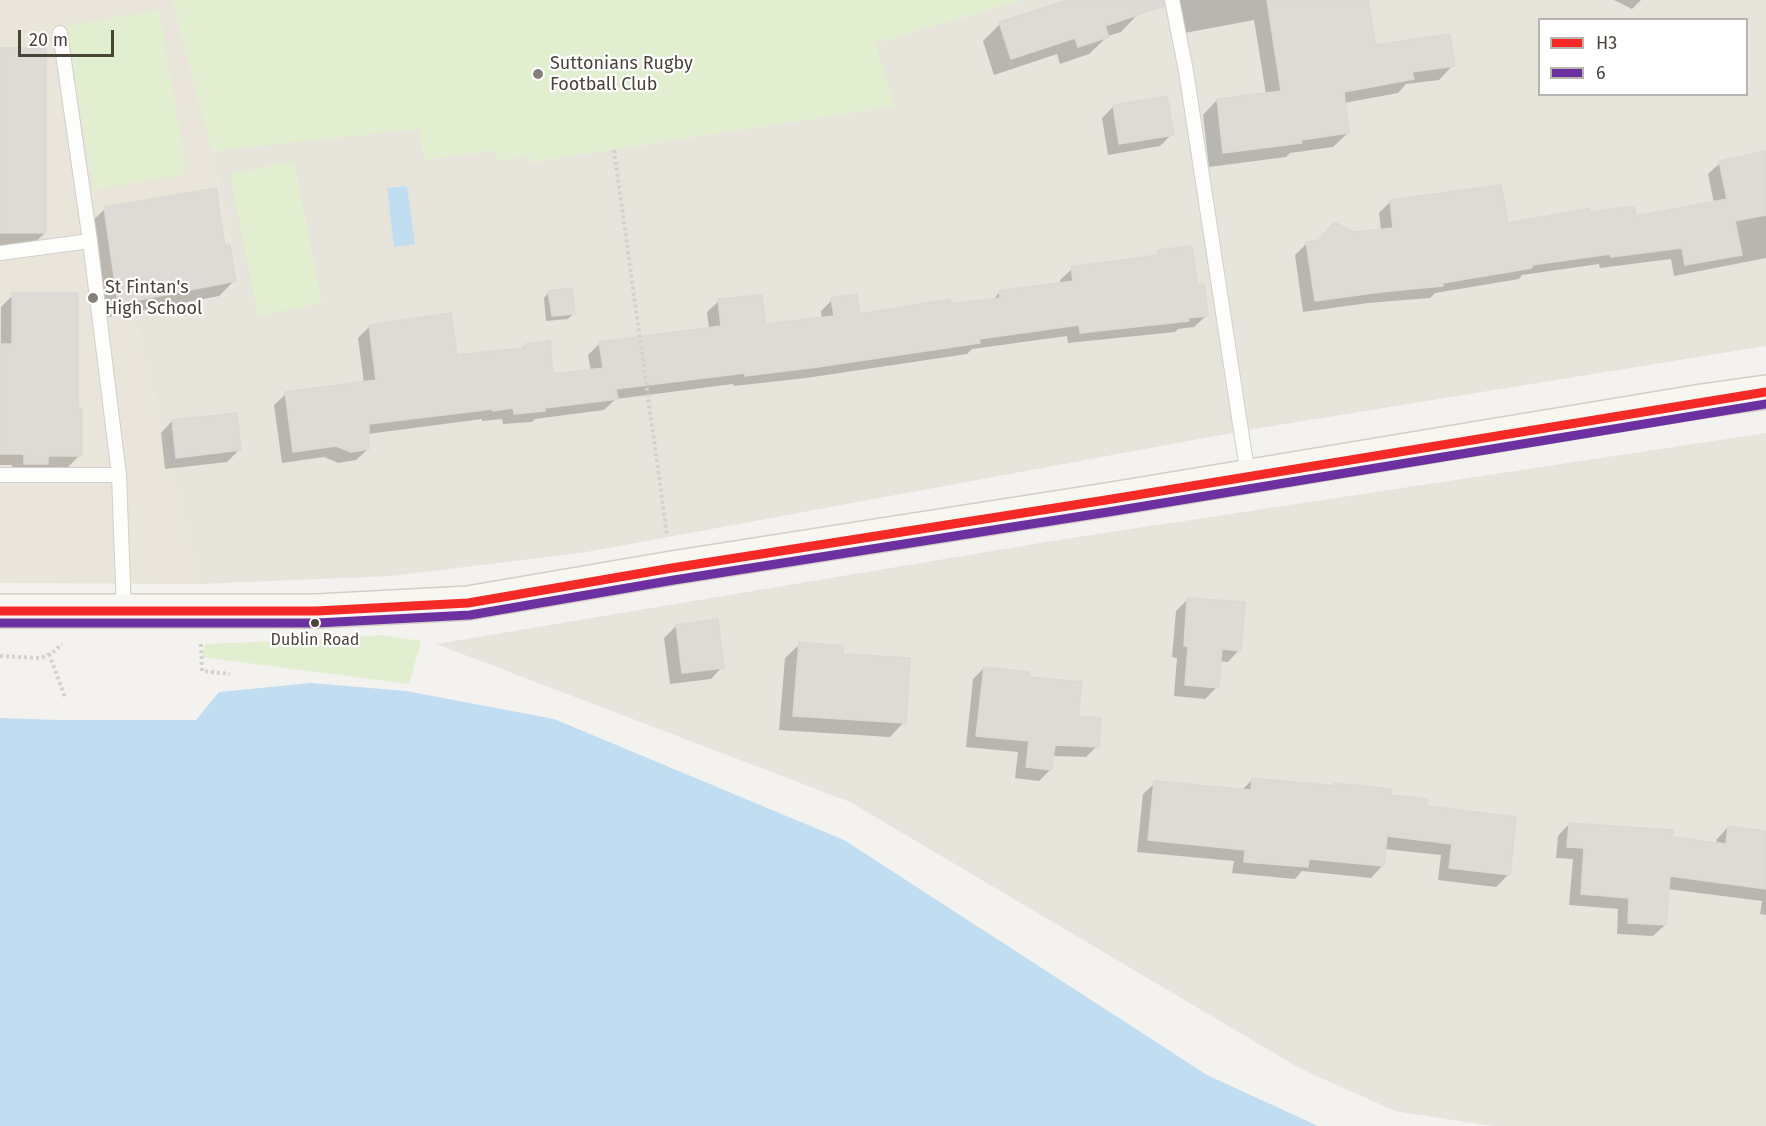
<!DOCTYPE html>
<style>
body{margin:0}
#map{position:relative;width:1766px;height:1126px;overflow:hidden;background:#f4f2ee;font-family:"Fira Sans",sans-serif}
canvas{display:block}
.legend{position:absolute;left:1538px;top:18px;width:210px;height:78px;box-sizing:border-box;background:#fff;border:2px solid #b7b4b0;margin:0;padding:8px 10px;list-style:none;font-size:18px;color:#4b4439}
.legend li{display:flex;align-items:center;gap:12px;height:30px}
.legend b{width:30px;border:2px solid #b7b4b0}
.scale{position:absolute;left:18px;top:30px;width:96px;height:27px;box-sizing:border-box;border:3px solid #4b4439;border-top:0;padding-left:8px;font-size:18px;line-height:21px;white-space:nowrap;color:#4b4439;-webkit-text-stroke:4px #fff;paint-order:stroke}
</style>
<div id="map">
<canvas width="1766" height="1126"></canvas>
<ul class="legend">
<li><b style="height:8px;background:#f52a26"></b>H3</li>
<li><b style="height:8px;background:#6c30a1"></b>6</li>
</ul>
<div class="scale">20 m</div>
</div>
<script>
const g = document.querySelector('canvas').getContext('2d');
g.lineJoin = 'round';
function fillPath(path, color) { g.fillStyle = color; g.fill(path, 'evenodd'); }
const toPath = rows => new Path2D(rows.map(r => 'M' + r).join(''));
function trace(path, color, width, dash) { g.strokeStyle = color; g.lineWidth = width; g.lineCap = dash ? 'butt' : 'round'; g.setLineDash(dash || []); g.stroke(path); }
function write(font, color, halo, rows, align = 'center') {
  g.font = font + ' "Fira Sans",sans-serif'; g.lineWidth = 4.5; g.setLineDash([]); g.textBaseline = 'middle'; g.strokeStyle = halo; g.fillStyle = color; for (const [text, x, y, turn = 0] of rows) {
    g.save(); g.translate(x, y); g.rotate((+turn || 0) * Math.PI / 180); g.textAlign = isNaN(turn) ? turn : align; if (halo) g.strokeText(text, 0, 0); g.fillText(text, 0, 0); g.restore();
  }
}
fillPath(toPath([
 [1021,0,1766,0,1766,346,1248,430,587,552,392,576,200,584,133,311,240,286,212,151,419,128,425,160,494,150,531,156,532,162,894,106,875,43],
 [1540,20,1746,20,1746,94,1540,94],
 [1766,433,1766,1126,1492,1126,1395,1111,1301,1069,850,802,436,644,1058,540]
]), '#e7e4dc');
fillPath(toPath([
 [0,0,173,0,212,151,240,286,133,311,200,584,0,583]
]), '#eae5da');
fillPath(toPath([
 [173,0,1021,0,875,43,895,106,532,162,531,156,496,161,494,150,425,160,419,129,212,151],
 [159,10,187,174,94,190,66,26],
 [294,161,322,303,258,316,230,174],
 [380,635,421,641,409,684,201,657,206,644,329,639]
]), '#e1eecf');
fillPath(toPath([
 [407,186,415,244,394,247,387,188],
 [311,683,406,691,554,719,844,840,1207,1075,1318,1126,0,1126,0,718,58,720,196,720,219,692]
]), '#c0ddf1');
fillPath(toPath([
 [1073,0,1134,0,1138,14,1121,32,1108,36,1089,54,1060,64,1057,54,994,75,983,41,1000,24],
 [1172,0,1367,0,1375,46,1453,65,1439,80,1406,84,1398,93,1344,103,1348,133,1333,147,1290,153,1286,157,1209,167,1203,115,1217,100,1266,94,1254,20,1179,34],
 [1614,0,1641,0,1632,9],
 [0,50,45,233,27,250,0,250],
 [1114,106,1172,134,1160,146,1108,155,1102,118],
 [1766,153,1766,258,1674,276,1671,259,1600,268,1599,264,1522,275,1519,279,1435,293,1430,298,1368,303,1303,312,1295,255,1307,243,1317,242,1334,224,1352,234,1381,230,1379,213,1391,201,1506,225,1589,214,1635,217,1714,203,1708,174,1720,163],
 [105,209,224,248,234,281,219,296,103,318,89,224],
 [1159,252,1197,286,1206,316,1194,327,1178,329,1175,332,1068,343,1067,336,972,349,967,354,806,378,734,386,733,384,616,399,604,410,535,419,532,422,503,424,502,419,482,421,482,419,368,434,368,449,356,460,338,463,324,457,282,463,274,405,286,394,364,383,358,338,369,327,456,357,520,351,525,345,552,376,591,371,588,355,600,343,709,329,707,312,719,301,764,326,822,319,821,311,832,300,859,316,949,306,992,301,1000,292,1061,284,1060,280,1072,269,1153,258],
 [549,292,574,313,568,319,546,321,544,298],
 [13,295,76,409,80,455,68,467,43,467,34,475,12,475,12,465,0,465,1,307],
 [172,421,239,450,227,462,165,469,161,433],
 [1188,599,1239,650,1228,662,1219,661,1217,687,1205,699,1174,696,1177,658,1172,657,1176,611],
 [676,626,722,667,711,679,670,684,664,638],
 [800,644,841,655,904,722,890,737,779,730,785,658],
 [984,668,1029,678,1077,717,1097,746,1086,757,1052,756,1051,769,1039,781,1015,778,1018,752,966,747,973,679],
 [1252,780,1332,787,1335,785,1389,796,1425,808,1508,875,1496,887,1438,880,1441,855,1384,849,1382,866,1371,878,1302,871,1295,879,1232,873,1234,861,1137,852,1143,794,1155,783,1242,790],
 [1569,824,1716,844,1717,839,1728,827,1766,832,1766,915,1760,914,1762,901,1667,889,1665,925,1653,936,1617,934,1618,909,1569,905,1573,859,1556,858,1558,836]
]), '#0003');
const building = toPath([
 [1068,0,1163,0,1164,6,1105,26,1109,37,1078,47,1075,38,1011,59,999,22,1068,0],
 [1267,0,1368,0,1376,45,1450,34,1455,66,1412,72,1414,79,1344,92,1349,133,1301,140,1302,143,1223,153,1217,99,1281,91,1267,0],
 [0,48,46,48,46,233,0,233,0,48],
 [1167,96,1174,135,1119,144,1113,105,1167,96],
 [1766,151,1766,215,1735,221,1742,255,1685,265,1682,248,1611,257,1610,254,1532,265,1532,268,1443,283,1443,286,1381,292,1315,301,1306,242,1319,240,1334,222,1353,232,1393,228,1390,200,1501,185,1508,223,1590,208,1590,212,1634,206,1636,216,1727,199,1719,161,1766,151],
 [216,188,225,246,230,245,236,281,118,304,104,207,216,188],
 [1192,246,1198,285,1204,284,1208,316,1188,318,1189,321,1080,333,1079,325,979,339,980,343,818,367,745,376,745,373,616,389,618,399,545,408,545,411,514,414,513,408,493,411,493,409,369,424,369,449,351,452,336,446,293,452,285,392,376,380,369,325,451,313,457,355,525,348,525,344,550,341,553,374,603,368,599,342,721,326,718,299,762,295,766,324,834,316,831,298,857,294,860,314,950,299,951,304,1000,298,999,291,1073,281,1071,267,1158,255,1158,250,1192,246],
 [572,288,575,314,552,316,548,291,572,288],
 [12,293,78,293,78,408,82,408,82,456,48,456,48,464,24,464,24,454,0,454,0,344,12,344,12,293],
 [237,413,241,450,176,458,172,420,237,413],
 [1187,598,1245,602,1241,651,1222,649,1219,688,1185,685,1188,646,1184,646,1187,598],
 [718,619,724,668,682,673,676,625,718,619],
 [799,642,843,646,843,654,910,658,906,723,793,716,799,642],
 [984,667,1030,672,1030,677,1082,682,1078,716,1101,718,1099,747,1055,745,1052,770,1026,767,1029,741,976,736,984,667],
 [1252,778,1334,786,1334,783,1391,789,1391,795,1427,799,1426,806,1516,817,1510,875,1449,868,1452,844,1387,836,1384,866,1309,859,1308,867,1244,862,1245,850,1148,840,1154,781,1251,790,1252,778],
 [1569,823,1673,830,1672,837,1726,844,1728,826,1766,831,1766,889,1670,876,1666,925,1628,923,1629,898,1581,894,1584,848,1567,847,1569,823]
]);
fillPath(building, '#dedbd6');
trace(building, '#dcd9d4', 1.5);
const lane = toPath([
 [1172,0,1186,71,1248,476],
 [60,33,90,241,119,475],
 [0,253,90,241],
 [0,475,119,475,124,612]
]);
const secondary = toPath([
 [0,611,317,611,468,603,672,568,1106,500,1702,401,1766,392]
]);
trace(lane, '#d2d0cb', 16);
trace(secondary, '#d3cfc5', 36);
trace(toPath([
 [614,150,667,535],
 [201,644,202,671,230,674],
 [49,654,65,697],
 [0,656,41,658,52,653,62,644]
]), '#d3d2cc', 4, [3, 3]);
trace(lane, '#fdfdfc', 14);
trace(secondary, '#f7f6f1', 33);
trace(toPath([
 [0,611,317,611,468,603,672,568,1106,500,1766,392]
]), '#f52a26', 9);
trace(toPath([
 [0,623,317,623,470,615,674,580,1108,512,1766,404]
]), '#6c30a1', 9);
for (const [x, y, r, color] of [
 [538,74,6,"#868178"],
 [93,298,6,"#868178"],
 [315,623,5,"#4b4439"]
]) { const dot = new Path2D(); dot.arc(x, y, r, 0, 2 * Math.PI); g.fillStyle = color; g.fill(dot); trace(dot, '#fff', 2); }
write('16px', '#4b4439', '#fff', [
 ["Dublin Road",315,641]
]);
write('18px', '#4b4439', '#fff', [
 ["Suttonians Rugby",550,64],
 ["Football Club",550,85],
 ["St Fintan's",105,288],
 ["High School",105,309]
], 'left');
</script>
